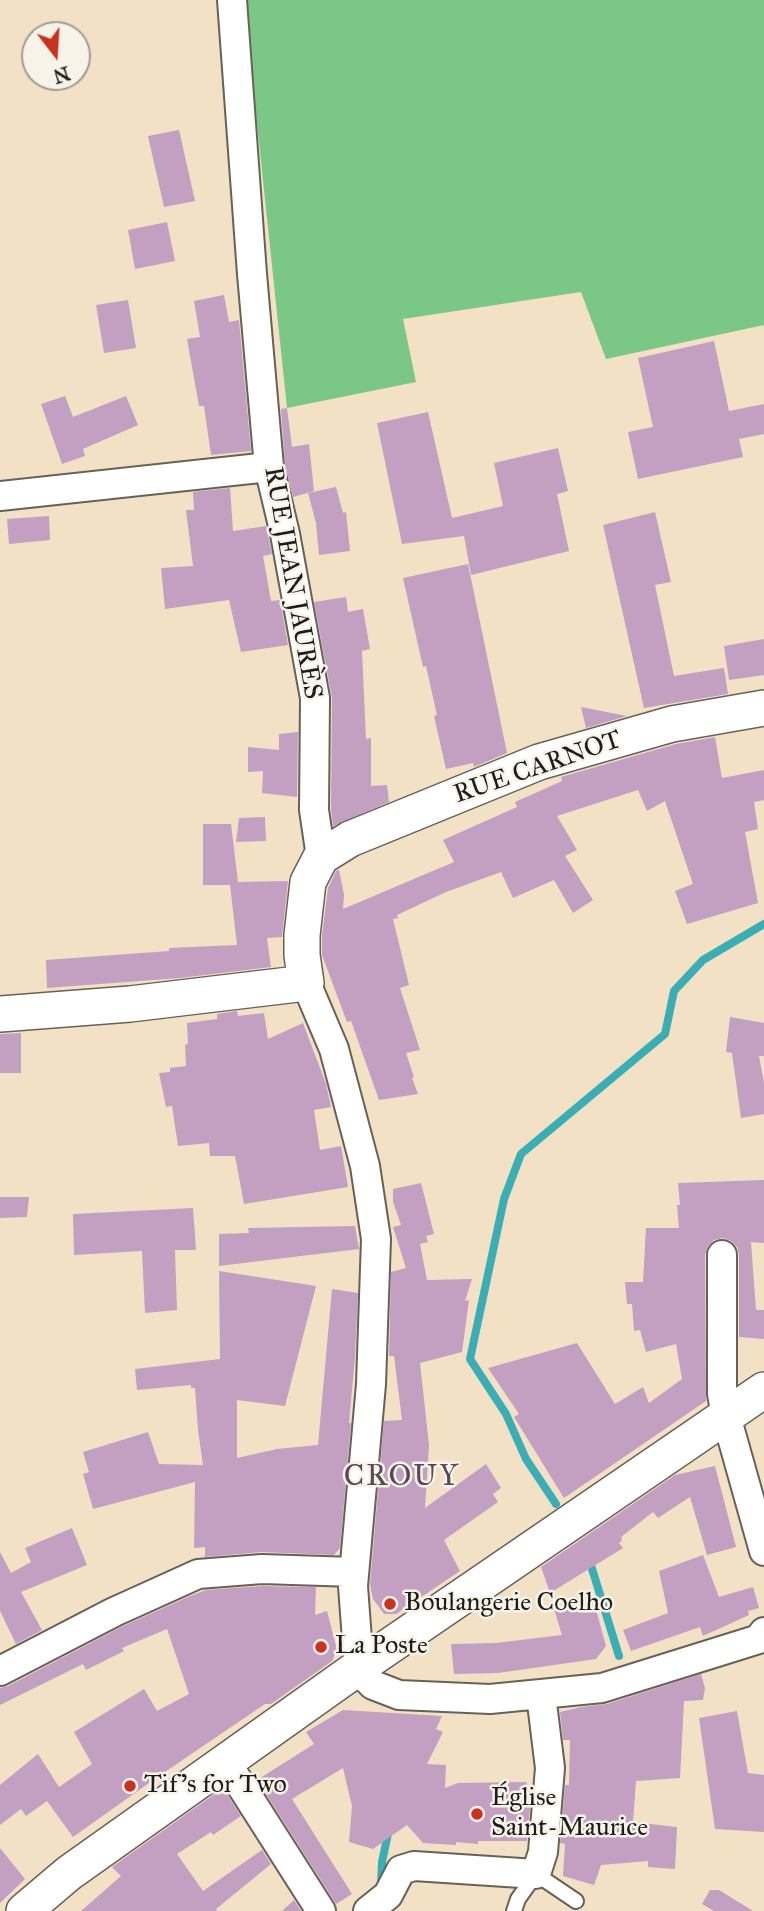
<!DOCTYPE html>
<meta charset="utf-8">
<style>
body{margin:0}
#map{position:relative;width:764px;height:1911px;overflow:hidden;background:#f3e1c6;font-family:"IM FELL Great Primer",serif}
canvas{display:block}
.north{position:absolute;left:21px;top:21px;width:70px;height:70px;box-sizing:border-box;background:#f7f3e8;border:2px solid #9f9d96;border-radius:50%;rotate:163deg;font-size:19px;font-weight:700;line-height:28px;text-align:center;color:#1c1c1c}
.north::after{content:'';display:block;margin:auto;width:24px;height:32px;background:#c8321e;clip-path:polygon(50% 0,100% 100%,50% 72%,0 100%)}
</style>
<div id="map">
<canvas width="764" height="1911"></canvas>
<div class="north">N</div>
</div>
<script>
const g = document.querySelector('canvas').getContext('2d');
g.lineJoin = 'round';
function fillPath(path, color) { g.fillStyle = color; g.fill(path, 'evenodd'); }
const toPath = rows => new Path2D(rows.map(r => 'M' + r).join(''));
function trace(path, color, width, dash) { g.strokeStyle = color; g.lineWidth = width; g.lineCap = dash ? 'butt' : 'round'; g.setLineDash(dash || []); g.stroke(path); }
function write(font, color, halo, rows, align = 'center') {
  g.font = font + ' "IM FELL Great Primer",serif'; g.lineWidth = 5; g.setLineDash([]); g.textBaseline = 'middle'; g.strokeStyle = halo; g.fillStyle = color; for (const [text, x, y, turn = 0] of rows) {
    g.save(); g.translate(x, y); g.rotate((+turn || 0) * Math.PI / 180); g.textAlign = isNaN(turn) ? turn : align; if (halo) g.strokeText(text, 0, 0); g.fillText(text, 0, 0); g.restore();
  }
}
fillPath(toPath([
 [244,0,764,0,764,325,606,359,581,292,403,319,416,382,287,408]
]), '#7bc786');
trace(toPath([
 [556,1504,526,1459,506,1414,470,1359,504,1199,521,1154,665,1034,674,991,703,960,764,924],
 [589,1559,619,1656],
 [381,1886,382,1862,389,1829]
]), '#3badb4', 8);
fillPath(toPath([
 [179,130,195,201,164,207,148,136],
 [167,222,175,261,135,269,128,230],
 [224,295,229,322,239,320,251,451,211,455,204,406,199,406,187,339,200,337,194,301],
 [128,300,136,348,104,353,96,305],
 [714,341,729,411,764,404,764,434,739,439,743,457,638,479,628,432,653,427,638,358],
 [65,396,73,417,126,396,138,425,83,449,85,456,62,464,41,404],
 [287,408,292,447,309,444,314,491,293,497,285,464,281,409],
 [428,412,452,518,503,506,494,463,558,448,568,491,557,494,569,551,471,575,464,536,402,544,377,423],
 [336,487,343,513,346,512,350,551,319,555,316,523,308,493],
 [230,488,233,531,266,526,272,554,263,556,271,601,280,600,288,645,241,652,229,600,165,609,161,568,193,566,186,510,194,510,193,492],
 [655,512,671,582,655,585,674,676,724,668,728,694,644,708,603,525],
 [49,516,50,540,9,544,7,519],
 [468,564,507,753,474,767,473,763,446,769,434,716,437,715,426,666,423,667,403,578],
 [346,597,348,612,363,609,370,649,362,651,366,739,371,738,371,786,387,785,389,802,333,826,331,809,332,698,314,602],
 [764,639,764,675,729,680,724,646],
 [581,707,627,716,586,728],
 [298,732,297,797,262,793,263,771,248,772,248,747,279,750,279,734],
 [715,737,722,778,764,770,764,800,754,802,758,829,745,832,758,903,687,924,675,891,693,884,665,801,647,811,638,790,557,816,577,850,565,856,593,900,573,913,554,880,513,898,501,872,446,892,397,915,398,918,393,919,409,985,400,988,420,1050,406,1053,414,1077,412,1078,418,1094,379,1100,351,1021,347,1022,322,955,322,936,328,888,336,871,339,870,344,895,343,909,454,862,443,840,517,807,515,802,562,781,561,777,676,744],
 [265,817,266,841,236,842,239,818],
 [203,824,231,824,238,882,288,881,282,937,267,938,271,967,180,978,47,988,46,960,169,951,169,948,237,945,230,885,203,885],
 [237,1011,238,1016,264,1013,268,1039,303,1023,326,1084,331,1107,314,1110,320,1150,341,1146,348,1187,244,1204,235,1156,210,1156,209,1143,178,1146,172,1106,166,1107,159,1073,170,1072,170,1068,186,1066,185,1045,188,1044,187,1023,217,1019,217,1014],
 [730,1017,764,1023,764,1056,759,1056,764,1083,764,1114,741,1118,732,1053,726,1052],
 [21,1033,21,1073,0,1073,0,1034],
 [764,1180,764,1243,751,1242,756,1310,764,1310,764,1339,739,1337,739,1254,737,1247,731,1241,723,1238,714,1240,708,1246,705,1255,706,1401,564,1498,514,1417,519,1414,488,1368,577,1343,615,1404,643,1387,649,1403,682,1379,676,1344,646,1352,640,1330,634,1331,632,1304,627,1304,625,1282,643,1282,646,1228,679,1228,677,1205,680,1205,678,1183],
 [421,1183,434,1234,426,1236,428,1242,420,1244,427,1280,472,1279,465,1301,469,1300,462,1352,420,1363,429,1445,425,1508,486,1464,501,1488,493,1494,498,1502,444,1540,460,1571,396,1614,384,1614,373,1599,370,1584,384,1421,402,1420,394,1356,389,1356,391,1272,406,1268,393,1227,401,1225,393,1202,393,1189],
 [0,1197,29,1197,27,1217,0,1218],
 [193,1208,196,1250,175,1250,177,1310,145,1313,142,1251,74,1255,73,1214],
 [355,1226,359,1249,219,1266,219,1234,249,1233,248,1228],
 [219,1271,316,1286,285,1406,237,1400,237,1458,277,1449,318,1445,332,1289,358,1293,355,1357,349,1423,351,1423,340,1548,334,1555,262,1552,205,1557,205,1547,194,1548,195,1482,93,1509,83,1474,89,1472,83,1452,148,1432,159,1464,203,1465,198,1430,195,1388,191,1388,191,1385,137,1390,135,1369,220,1359],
 [715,1466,736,1547,707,1555,690,1497,658,1518,653,1512,621,1537,622,1540,619,1543,623,1548,550,1593,541,1567,675,1475],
 [72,1528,87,1565,21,1592,42,1630,16,1644,0,1611,0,1552,11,1573,31,1562,25,1548],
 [703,1555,719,1597,753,1587,759,1608,748,1611,749,1615,703,1636,700,1627,631,1651,623,1630,668,1613,659,1571],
 [262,1586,316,1587,315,1615,327,1611,337,1650,332,1661,271,1704,265,1704,156,1778,73,1837,47,1801,26,1816,21,1809,0,1825,0,1785,38,1754,59,1787,92,1764,74,1732,144,1689,157,1711,189,1694,167,1629,122,1648,124,1651,86,1670,83,1664,0,1705,0,1688,8,1686,121,1627,190,1596,206,1590],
 [592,1595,606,1646,596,1659,498,1673,454,1674,451,1644,496,1643,562,1635,554,1609],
 [701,1674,705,1688,703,1700,684,1701,680,1778,636,1781,633,1822,677,1827,675,1869,648,1867,648,1861,601,1865,594,1885,563,1876,565,1844,560,1843,565,1785,569,1785,570,1740,563,1740,560,1712,581,1707,607,1704],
 [343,1710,442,1716,436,1729,443,1732,427,1764,446,1765,445,1788,458,1783,526,1782,528,1786,532,1786,527,1841,478,1841,478,1844,456,1842,456,1845,423,1843,407,1825,373,1849,349,1842,352,1806,343,1768,292,1799,352,1894,336,1904,257,1780,314,1744,306,1732],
 [737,1711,748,1773,764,1775,764,1832,715,1829,699,1718],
 [223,1788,241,1816,213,1835,211,1832,177,1854,203,1891,262,1850,271,1864,216,1909,217,1911,81,1911,121,1876,112,1867],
 [0,1848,25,1879,0,1903],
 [710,1890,719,1890,753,1911,714,1911,702,1904],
 [294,1900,301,1911,282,1911]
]), '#c39fc1');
const service = toPath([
 [514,1911,518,1899,536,1874,576,1901]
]);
const minor = toPath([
 [232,0,252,274,269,467,285,534,315,698,314,810,321,857],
 [0,496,269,467],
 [306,983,334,1049,365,1166,376,1239,371,1384,353,1586,359,1667,366,1678,373,1685,399,1695,490,1699,602,1688,759,1639,764,1632],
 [722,1255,722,1394,726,1416,764,1551],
 [0,1671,114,1612,198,1574,262,1569,354,1572],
 [226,1762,321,1911],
 [368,1911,388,1895,401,1870,414,1866,536,1874,543,1852,550,1768,541,1695]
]);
const tertiary = toPath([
 [0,1014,130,1004,306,983,302,955,302,935,308,882,321,857,350,839,539,762,672,724,764,708],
 [24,1911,69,1873,359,1667,764,1390]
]);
trace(service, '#676158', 18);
trace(minor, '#676158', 32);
trace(tertiary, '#676158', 38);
trace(service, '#fff', 14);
trace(minor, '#fff', 28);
trace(tertiary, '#fff', 35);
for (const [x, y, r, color] of [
 [390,1604,7,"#c8321e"],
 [321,1647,7,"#c8321e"],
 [130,1786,7,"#c8321e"],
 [477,1814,7,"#c8321e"]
]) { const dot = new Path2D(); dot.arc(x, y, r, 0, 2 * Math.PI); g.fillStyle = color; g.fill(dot); trace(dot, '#f7f3e8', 2.5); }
write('26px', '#1c1c1c', '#f7f3e8', [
 ["RUE JEAN JAURÈS",292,583,80],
 ["RUE CARNOT",538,768,-19]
]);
write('26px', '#1c1c1c', '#f7f3e8', [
 ["Boulangerie Coelho",404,1604],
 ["La Poste",335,1647],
 ["Tif's for Two",144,1786],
 ["Église",491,1799],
 ["Saint-Maurice",491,1829]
], 'left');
g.letterSpacing = '2px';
write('30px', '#564a56', '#f7f3e8', [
 ["CROUY",402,1478]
]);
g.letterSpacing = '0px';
</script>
